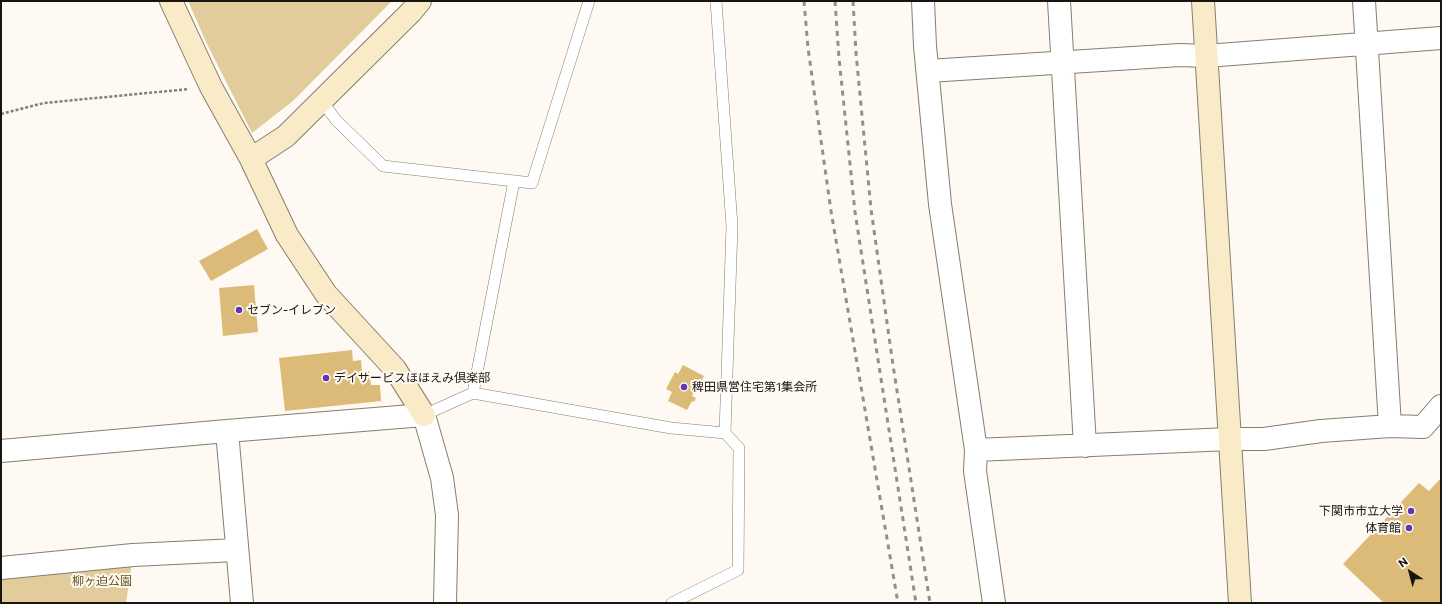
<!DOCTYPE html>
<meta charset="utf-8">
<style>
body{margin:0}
#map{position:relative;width:1442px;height:604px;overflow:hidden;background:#fefaf3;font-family:Commissioner,sans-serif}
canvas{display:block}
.frame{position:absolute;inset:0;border:2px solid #18150f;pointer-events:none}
.north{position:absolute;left:1390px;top:552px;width:40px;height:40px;-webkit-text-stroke:3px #fefaf3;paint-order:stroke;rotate:324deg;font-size:11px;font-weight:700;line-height:16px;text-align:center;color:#18150f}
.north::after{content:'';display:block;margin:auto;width:14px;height:18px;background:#18150f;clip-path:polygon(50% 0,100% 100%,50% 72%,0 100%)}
</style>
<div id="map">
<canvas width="1442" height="604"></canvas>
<div class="frame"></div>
<div class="north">N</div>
</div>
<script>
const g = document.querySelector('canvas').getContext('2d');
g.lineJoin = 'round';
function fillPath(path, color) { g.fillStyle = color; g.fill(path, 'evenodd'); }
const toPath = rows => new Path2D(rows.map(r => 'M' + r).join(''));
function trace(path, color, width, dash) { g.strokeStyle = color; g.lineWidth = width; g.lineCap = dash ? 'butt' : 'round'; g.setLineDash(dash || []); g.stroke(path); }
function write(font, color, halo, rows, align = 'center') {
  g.font = font + ' Commissioner,"Noto Sans JP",sans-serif'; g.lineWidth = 4; g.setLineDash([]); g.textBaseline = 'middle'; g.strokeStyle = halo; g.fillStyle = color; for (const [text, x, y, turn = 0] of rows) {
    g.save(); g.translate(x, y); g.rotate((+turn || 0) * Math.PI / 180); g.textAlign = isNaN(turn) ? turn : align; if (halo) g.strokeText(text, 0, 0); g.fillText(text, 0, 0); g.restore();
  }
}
fillPath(toPath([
 [188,1,392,1,293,101,252,133,207,44],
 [133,555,126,603,1,603,1,567]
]), '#e3cc9c');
fillPath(toPath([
 [257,229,268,249,211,281,199,261],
 [254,285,258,332,223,336,219,288],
 [352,350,353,361,361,360,362,372,369,371,371,385,380,385,381,401,285,411,279,358],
 [683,365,704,376,700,384,702,385,700,390,696,389,692,396,696,398,694,402,692,401,687,410,668,401,672,392,666,389,675,372,678,374],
 [1441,478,1441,603,1384,603,1343,564,1419,483,1429,491]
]), '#dbbb77');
const lane = toPath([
 [716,1,732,226,725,433],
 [321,100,336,120,383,166,532,183,589,1],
 [473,393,514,181],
 [424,415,473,393,671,428,725,433,739,448,738,570,672,603]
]);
const street = toPath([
 [923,1,925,46,940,204,976,450,975,471,994,603],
 [1059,1,1085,446],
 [1364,1,1390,426],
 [928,71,1180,55,1206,56,1441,38],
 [227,431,242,603],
 [976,450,1230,439,1264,439,1321,431,1390,426,1423,427,1441,406],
 [1,451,227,431,424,415,442,478,447,515,445,603],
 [1,568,133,555,236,550]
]);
const secondary = toPath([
 [171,1,211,87,251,159,287,235,326,294,395,369,424,415],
 [1203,1,1240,603],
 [251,159,286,136,411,12,420,1]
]);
trace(lane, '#857e6e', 12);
trace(street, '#857e6e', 24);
trace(secondary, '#857e6e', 24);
trace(toPath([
 [1,114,44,103,189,89]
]), '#827e78', 2.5, [3, 2]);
trace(lane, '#fff', 11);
trace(street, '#fff', 22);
trace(secondary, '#faebc8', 22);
trace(toPath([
 [804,1,808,48,831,211,898,603],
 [835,1,839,58,855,212,916,603],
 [853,1,856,53,871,209,893,365,930,603]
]), '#938f89', 3, [5, 5]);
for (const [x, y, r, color] of [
 [239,310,4,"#6236ae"],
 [326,378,4,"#6236ae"],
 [684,387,4,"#6236ae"],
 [1411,511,4,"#6236ae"],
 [1409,528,4,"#6236ae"]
]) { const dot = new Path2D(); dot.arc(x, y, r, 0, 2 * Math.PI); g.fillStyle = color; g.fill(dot); trace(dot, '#fefaf3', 1.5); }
write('12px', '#18150f', '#fefaf3', [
 ["セブン-イレブン",247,310],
 ["デイサービスほほえみ倶楽部",334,378],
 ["稗田県営住宅第1集会所",692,387],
 ["下関市市立大学",1403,511,"right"],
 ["体育館",1401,528,"right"]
], 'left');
write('12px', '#69521f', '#fefaf3', [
 ["柳ヶ迫公園",102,581]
]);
</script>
